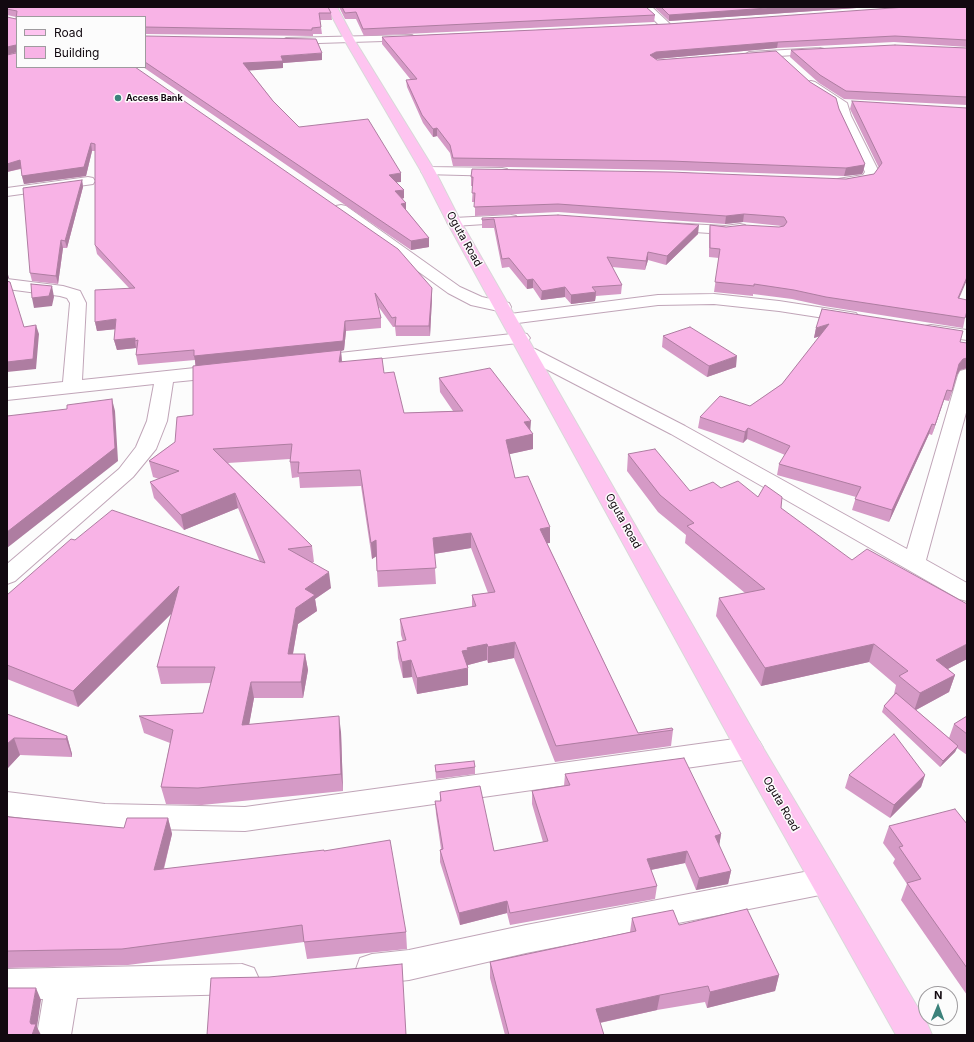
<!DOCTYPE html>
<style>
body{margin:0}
#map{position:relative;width:974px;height:1042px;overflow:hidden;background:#fcfcfc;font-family:Inter,sans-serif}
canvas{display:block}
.frame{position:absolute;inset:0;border:8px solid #120910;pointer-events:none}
.legend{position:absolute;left:16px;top:16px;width:130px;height:52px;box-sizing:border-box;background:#fcfcfc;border:1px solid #9e9b9e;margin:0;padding:5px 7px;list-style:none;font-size:12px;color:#120910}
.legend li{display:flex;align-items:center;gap:8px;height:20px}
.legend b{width:20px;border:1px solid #9e9b9e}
.north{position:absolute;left:918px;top:986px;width:40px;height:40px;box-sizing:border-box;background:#fcfcfc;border:1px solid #9e9b9e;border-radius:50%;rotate:1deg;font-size:11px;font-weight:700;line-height:16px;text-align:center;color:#120910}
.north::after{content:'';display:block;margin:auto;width:14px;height:18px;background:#3c827b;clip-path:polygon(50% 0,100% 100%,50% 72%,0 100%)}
</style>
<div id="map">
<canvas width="974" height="1042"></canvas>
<div class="frame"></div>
<ul class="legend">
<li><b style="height:5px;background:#fec4f0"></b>Road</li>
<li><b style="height:11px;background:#f8b3e6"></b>Building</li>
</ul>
<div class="north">N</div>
</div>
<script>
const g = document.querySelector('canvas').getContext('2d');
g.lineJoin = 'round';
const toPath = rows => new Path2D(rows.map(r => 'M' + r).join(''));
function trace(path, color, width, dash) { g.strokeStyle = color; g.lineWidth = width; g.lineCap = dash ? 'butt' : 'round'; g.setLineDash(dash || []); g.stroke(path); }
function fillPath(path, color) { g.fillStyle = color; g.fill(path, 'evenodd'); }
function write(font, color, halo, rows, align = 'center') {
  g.font = font + ' Inter,sans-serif'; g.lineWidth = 3; g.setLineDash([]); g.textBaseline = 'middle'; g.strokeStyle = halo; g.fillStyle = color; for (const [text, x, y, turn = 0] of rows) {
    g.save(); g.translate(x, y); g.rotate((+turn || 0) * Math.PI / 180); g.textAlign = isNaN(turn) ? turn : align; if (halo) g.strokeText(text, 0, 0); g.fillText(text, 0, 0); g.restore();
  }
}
const minor = toPath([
 [641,7,652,7,670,24,671,26,670,28,662,28,641,7],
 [412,35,417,38,416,40,286,44,281,41,286,38,412,35],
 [820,48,824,49,825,51,824,53,749,58,744,55,749,52,820,48],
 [811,81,815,82,847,103,851,116,879,172,872,181,843,186,838,185,836,182,838,179,863,175,865,172,839,116,836,105,807,86,805,84,807,82,811,81],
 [428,167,502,168,507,169,509,172,507,175,502,176,423,174,421,171,423,168,428,167],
 [88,177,93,178,95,181,93,184,7,196,7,188,88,177],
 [341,205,346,206,460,287,482,297,509,303,511,307,509,311,503,312,471,305,448,293,336,212,334,209,336,206,341,205],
 [511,215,516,216,518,219,516,222,454,226,449,225,447,222,449,219,454,218,511,215],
 [669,223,725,226,740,224,745,225,747,228,745,231,725,234,664,230,662,227,664,224,669,223],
 [7,279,63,286,80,291,86,303,82,380,223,365,229,367,232,371,229,375,223,377,173,382,167,421,156,449,133,477,15,581,7,584,7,564,119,469,136,447,147,421,154,384,7,400,7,388,63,382,70,303,67,298,60,296,7,289,7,279],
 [714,294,779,301,850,312,856,313,859,317,856,321,850,322,779,311,714,304,658,305,510,324,504,323,501,319,504,315,510,314,658,295,714,294],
 [931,325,967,330,967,340,925,334,922,330,925,326,931,325],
 [521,333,527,334,530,338,527,342,312,366,306,365,303,361,306,357,312,356,521,333],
 [529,348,535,349,685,426,907,549,958,375,960,371,967,369,967,409,926,560,967,583,967,601,959,599,671,434,523,357,520,353,523,349,529,348],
 [749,737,759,741,763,748,759,755,749,759,245,831,105,828,7,816,7,792,105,804,245,807,749,737],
 [825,868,836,872,840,881,836,890,825,894,526,953,409,980,372,984,360,980,356,969,360,958,372,954,409,950,526,925,825,868],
 [242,964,254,968,259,979,254,990,242,994,77,998,71,1035,37,1035,43,999,7,999,7,969,242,964]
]);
const major = toPath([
 [327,7,337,7,355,41,435,171,461,222,759,741,927,1023,932,1035,896,1035,739,755,447,222,421,171,345,41,327,7]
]);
trace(minor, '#c0a5b8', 2);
trace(major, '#d9d8d9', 2);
fillPath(minor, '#fff');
fillPath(major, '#fec4f0');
fillPath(toPath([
 [7,7,331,13,332,20,320,20,322,34,313,34,313,36,145,34,145,17,17,17,432,288,432,298,430,336,396,336,395,327,393,327,378,306,381,318,381,328,346,331,344,350,341,351,342,361,384,373,404,413,453,411,440,392,439,378,531,431,533,449,509,454,515,478,550,543,547,543,638,733,673,730,671,746,555,762,514,658,488,663,487,660,468,665,468,667,467,667,468,685,417,694,412,677,403,678,398,658,397,642,403,641,401,635,400,619,472,607,472,595,488,593,471,548,434,554,436,584,378,587,376,556,372,559,361,486,300,488,299,477,292,478,290,462,290,459,228,463,312,546,314,562,312,562,331,588,315,599,317,611,298,624,293,654,305,654,308,670,303,698,254,698,249,724,341,732,343,791,202,805,166,804,161,787,170,743,144,733,139,716,203,713,211,683,161,684,157,667,172,613,78,707,7,679,7,595,75,540,260,562,238,508,184,530,154,498,150,482,159,479,153,477,149,461,175,442,193,415,195,365,195,360,138,365,136,355,136,348,117,350,114,340,115,329,97,331,95,322,129,288,97,254,95,245,95,151,92,151,86,176,24,184,22,176,21,169,7,172,7,55,16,53,16,52,7,55,16,17,7,15],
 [339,7,646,7,655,15,654,22,364,36,356,19,345,19],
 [654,7,871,7,669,21],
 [965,8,967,8,967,47,894,42,777,48,655,59,657,60,839,109,865,164,863,172,862,174,844,176,669,170,453,166,450,153,437,136,433,137,423,123,407,87,406,80,411,80,382,44,382,37,667,24],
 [145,36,322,60,283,63,283,68,249,70,273,101,299,127,401,182,396,182,404,198,402,199,406,203,406,210,429,238,429,247,411,250,143,67,145,67],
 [967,48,967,105,844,99,819,83,790,57,791,50],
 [852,101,959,299,965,318,963,328,824,306,792,299,753,294,753,296,714,292,719,258,709,257,709,234,710,225,726,227,779,227,782,226,743,222,725,224,558,212,475,216,475,202,472,202,473,186,471,186,471,177,846,179,874,174,879,168,850,109],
 [82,180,83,187,67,248,63,248,58,284,32,281,30,273],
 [482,218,698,234,666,265,648,260,645,270,612,267,622,285,621,294,596,296,595,301,571,304,565,297,541,300,533,288,527,289,509,267,502,268,494,228,482,228],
 [816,328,960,342,967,343,967,368,960,370,957,375,949,401,944,400,932,435,929,434,889,522,852,510,856,497,777,475,779,464,785,455,747,439,743,443,698,428,700,417,750,406,782,384,820,336,814,338],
 [663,336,736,367,707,377,662,347],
 [628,454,690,491,721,488,758,497,781,508,967,659,948,669,955,675,949,692,916,710,949,738,954,724,967,716,967,755,957,748,955,752,940,767,882,712,884,706,894,694,896,685,869,662,761,686,716,616,719,598,745,593,685,543,686,535,658,512,627,471],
 [7,714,67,736,72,754,72,757,20,755,7,769],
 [435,765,475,767,475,774,436,779],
 [565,774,721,834,719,846,731,871,728,884,696,890,685,863,651,870,657,886,655,899,510,925,507,913,460,925,440,862,440,850,441,849,436,814,435,801,440,801,440,792,494,851,543,842,532,804,532,791,564,786],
 [849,775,925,775,921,787,890,818,845,788],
 [7,816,9,817,124,828,168,818,172,834,164,869,324,851,406,932,407,949,307,959,304,942,128,965,7,968],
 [967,824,967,995,901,900,907,884,893,863,895,859,883,843,889,826],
 [632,918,679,925,779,975,775,991,707,1008,705,1002,657,1010,600,1023,604,1035,505,1035,490,978,490,962,630,932]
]), '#d59ac6');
fillPath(toPath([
 [782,7,871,7,669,21,669,15],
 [778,42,777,48,656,59,650,62,650,55,656,52],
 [16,45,17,52,7,55,7,47],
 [322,53,322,60,283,63,283,68,244,71,243,63,281,56],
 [437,128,437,136,433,137,433,129],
 [91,143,92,151,86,176,24,184,22,176],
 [20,160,23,168,7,172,7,164],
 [865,164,863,172,862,174,844,176,846,168],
 [401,173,401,182,389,183,389,175],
 [82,180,83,187,67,248,65,241],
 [404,190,404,198,396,200,395,191],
 [406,203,406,212,401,204],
 [744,214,743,222,725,224,726,216],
 [699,225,698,234,666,265,667,256],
 [429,238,429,247,411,250,411,241],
 [61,240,63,248,58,284,56,276],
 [648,252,648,260,645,270,646,261],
 [7,271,9,278,7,278],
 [967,277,967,280,955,308,958,298],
 [533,279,533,288,527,289,527,280],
 [52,286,54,297,52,306,34,308,32,298],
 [565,287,565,297,541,300,542,291],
 [432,288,432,298,430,336,429,326],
 [596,292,595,301,571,304,571,295],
 [116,319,118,329,97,331,95,322],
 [345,321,346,331,344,350,341,351,342,364,339,362,196,366,194,356],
 [829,324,827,334,814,338,816,328],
 [36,325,39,334,36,369,7,372,7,362],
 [135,338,135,341,136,348,117,350,114,340],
 [737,356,736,367,707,377,709,366],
 [967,358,967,368,960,370,957,375,949,401,959,364,963,359],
 [947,390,944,400,932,435,935,425],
 [112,399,115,411,118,461,7,548,7,532],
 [531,421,530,434,533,434,533,449,506,455,506,440,524,422],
 [932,424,929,434,889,522,892,510],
 [748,428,747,439,743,443,745,432],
 [235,493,238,508,184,530,181,515],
 [550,527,550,543,539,544,540,529],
 [471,533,471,548,433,554,433,538],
 [376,540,377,556,372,559,371,543],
 [329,572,331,588,315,599,317,611,298,624,290,670,288,654,296,608,305,589],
 [179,586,183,602,78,707,73,691],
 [515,642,514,658,488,663,488,647],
 [487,644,487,660,468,665,468,667,462,668,462,651,467,648],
 [874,644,869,662,761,686,765,668],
 [967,644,967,659,930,678,936,660],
 [305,654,308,670,303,698,301,682],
 [411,660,412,677,403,678,402,662],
 [468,668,468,685,417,694,417,678],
 [955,675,949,692,914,711,920,693],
 [251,682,254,698,246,742,242,725],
 [339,716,341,732,343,791,341,774],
 [67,736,72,754,72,757,66,739],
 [14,738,20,755,7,769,7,744],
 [958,746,955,752,940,767,943,761],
 [925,775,921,787,890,818,894,805],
 [168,818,172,834,159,887,154,870],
 [721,834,719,847,715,836],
 [687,851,685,863,645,871,647,859],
 [731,871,728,884,696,890,699,878],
 [507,901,507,913,460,925,459,913],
 [779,975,775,991,707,1008,710,992],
 [36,988,41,1000,37,1027,41,1035,32,1035,30,1022],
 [660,995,657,1010,594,1024,596,1009]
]), '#ae7da1');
const building = toPath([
 [7,7,328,7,331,13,319,13,321,27,312,28,312,30,145,27,145,17,17,17,17,67,135,67,398,249,432,288,429,326,395,326,396,317,392,318,375,293,381,318,345,321,343,341,194,356,194,350,136,355,138,340,135,341,135,338,114,340,116,319,95,322,95,290,135,288,95,245,95,144,91,143,84,167,22,176,20,160,7,164,7,55,16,53,16,45,7,47,7,17,16,19,17,11,7,9,7,7],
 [342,7,646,7,655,15,363,29,356,12,345,13,342,7],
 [661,7,782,7,669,15,661,7],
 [906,7,964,7,967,8,967,40,895,36,778,42,656,52,650,55,657,60,776,51,810,82,836,98,839,109,865,164,864,165,846,168,670,161,453,158,450,145,437,128,433,129,422,115,406,80,417,79,382,37,667,24,906,7],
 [145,36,316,39,322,53,281,56,283,61,243,63,273,101,299,127,368,119,401,173,389,175,404,190,395,191,406,203,401,204,429,238,411,241,145,62,145,36],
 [895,45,967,48,967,97,846,91,820,75,791,50,895,45],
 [852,101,967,108,967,277,958,298,967,300,967,311,965,318,826,297,794,290,754,284,754,286,715,282,720,249,710,248,710,225,726,227,744,225,779,227,784,226,787,222,784,217,744,214,726,216,558,204,474,207,475,193,472,193,473,177,471,177,472,169,670,172,846,179,874,174,882,163,852,101],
 [82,180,65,241,61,240,56,276,30,273,23,188,82,180],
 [558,215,699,225,667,256,648,252,646,261,607,257,622,285,592,287,596,292,571,295,565,287,542,291,533,279,527,280,509,258,502,259,494,219,482,220,482,218,558,215],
 [7,281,10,282,24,327,36,325,33,359,7,362,7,281],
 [31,284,52,286,49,296,32,298,31,284],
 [822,309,963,331,960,342,967,343,967,358,963,359,959,364,952,391,947,390,935,425,932,424,892,510,855,499,861,487,779,464,790,446,748,428,745,432,700,417,720,396,750,406,782,384,829,324,816,328,822,309],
 [690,327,737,356,709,366,663,336,690,327],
 [341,350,339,362,382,358,384,373,394,372,404,413,463,411,439,378,490,368,531,421,524,422,533,434,506,440,515,478,528,476,550,527,540,529,638,733,672,728,673,730,556,746,515,642,488,647,487,644,467,648,468,650,462,651,468,668,417,678,411,660,402,662,397,642,406,640,400,619,476,606,472,595,495,592,471,533,433,538,436,568,377,571,376,540,371,543,360,470,298,473,299,462,290,462,292,444,213,449,312,546,288,549,329,572,305,589,315,595,296,608,288,654,305,654,301,682,251,682,242,725,339,716,341,774,198,788,161,787,173,730,139,716,203,713,215,667,157,667,179,586,73,691,7,665,7,595,71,539,75,540,112,510,265,563,235,493,181,515,150,482,179,471,149,461,175,442,177,417,193,415,193,366,341,350],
 [112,399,115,448,7,532,7,416,67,409,67,405,112,399],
 [655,449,690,491,713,482,721,488,738,481,758,497,765,485,782,497,781,508,852,560,867,549,967,604,967,644,936,660,955,675,920,693,899,676,908,671,874,644,765,668,719,598,765,589,687,526,694,523,660,495,628,454,655,449],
 [896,693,958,746,943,761,884,706,896,693],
 [7,714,67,736,66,739,14,738,7,744,7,714],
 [967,716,967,734,954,724,967,716],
 [894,734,925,775,894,805,849,775,894,734],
 [684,758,721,834,715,836,731,871,699,878,687,851,647,859,657,886,510,913,507,901,459,913,440,850,443,849,435,801,441,801,440,792,480,786,494,851,548,841,532,791,570,785,565,774,684,758],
 [474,761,475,767,436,772,435,765,474,761],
 [955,809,967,824,967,968,907,883,921,879,899,847,903,846,889,826,955,809],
 [7,816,9,817,124,828,127,818,168,818,154,870,324,850,324,851,390,840,406,932,304,942,302,925,122,949,7,951,7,816],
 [747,909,779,975,710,992,708,986,660,995,596,1009,604,1035,509,1035,490,962,636,931,632,918,673,910,679,925,747,909],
 [402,964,406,1035,207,1035,211,978,269,977,402,964],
 [7,988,36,988,30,1022,31,1024,36,1024,32,1035,7,1035,7,988]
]);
fillPath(building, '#f8b3e6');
trace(building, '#ae7da1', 1);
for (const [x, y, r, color] of [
 [118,98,4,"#3c827b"]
]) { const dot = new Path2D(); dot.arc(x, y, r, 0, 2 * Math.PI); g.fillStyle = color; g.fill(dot); trace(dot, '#fcfcfc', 1.5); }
write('bold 9px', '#120910', '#fcfcfc', [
 ["Access Bank",126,98]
], 'left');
write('11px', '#120910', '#fcfcfc', [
 ["Oguta Road",464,239,61],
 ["Oguta Road",623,521,61],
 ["Oguta Road",781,804,60]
]);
</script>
